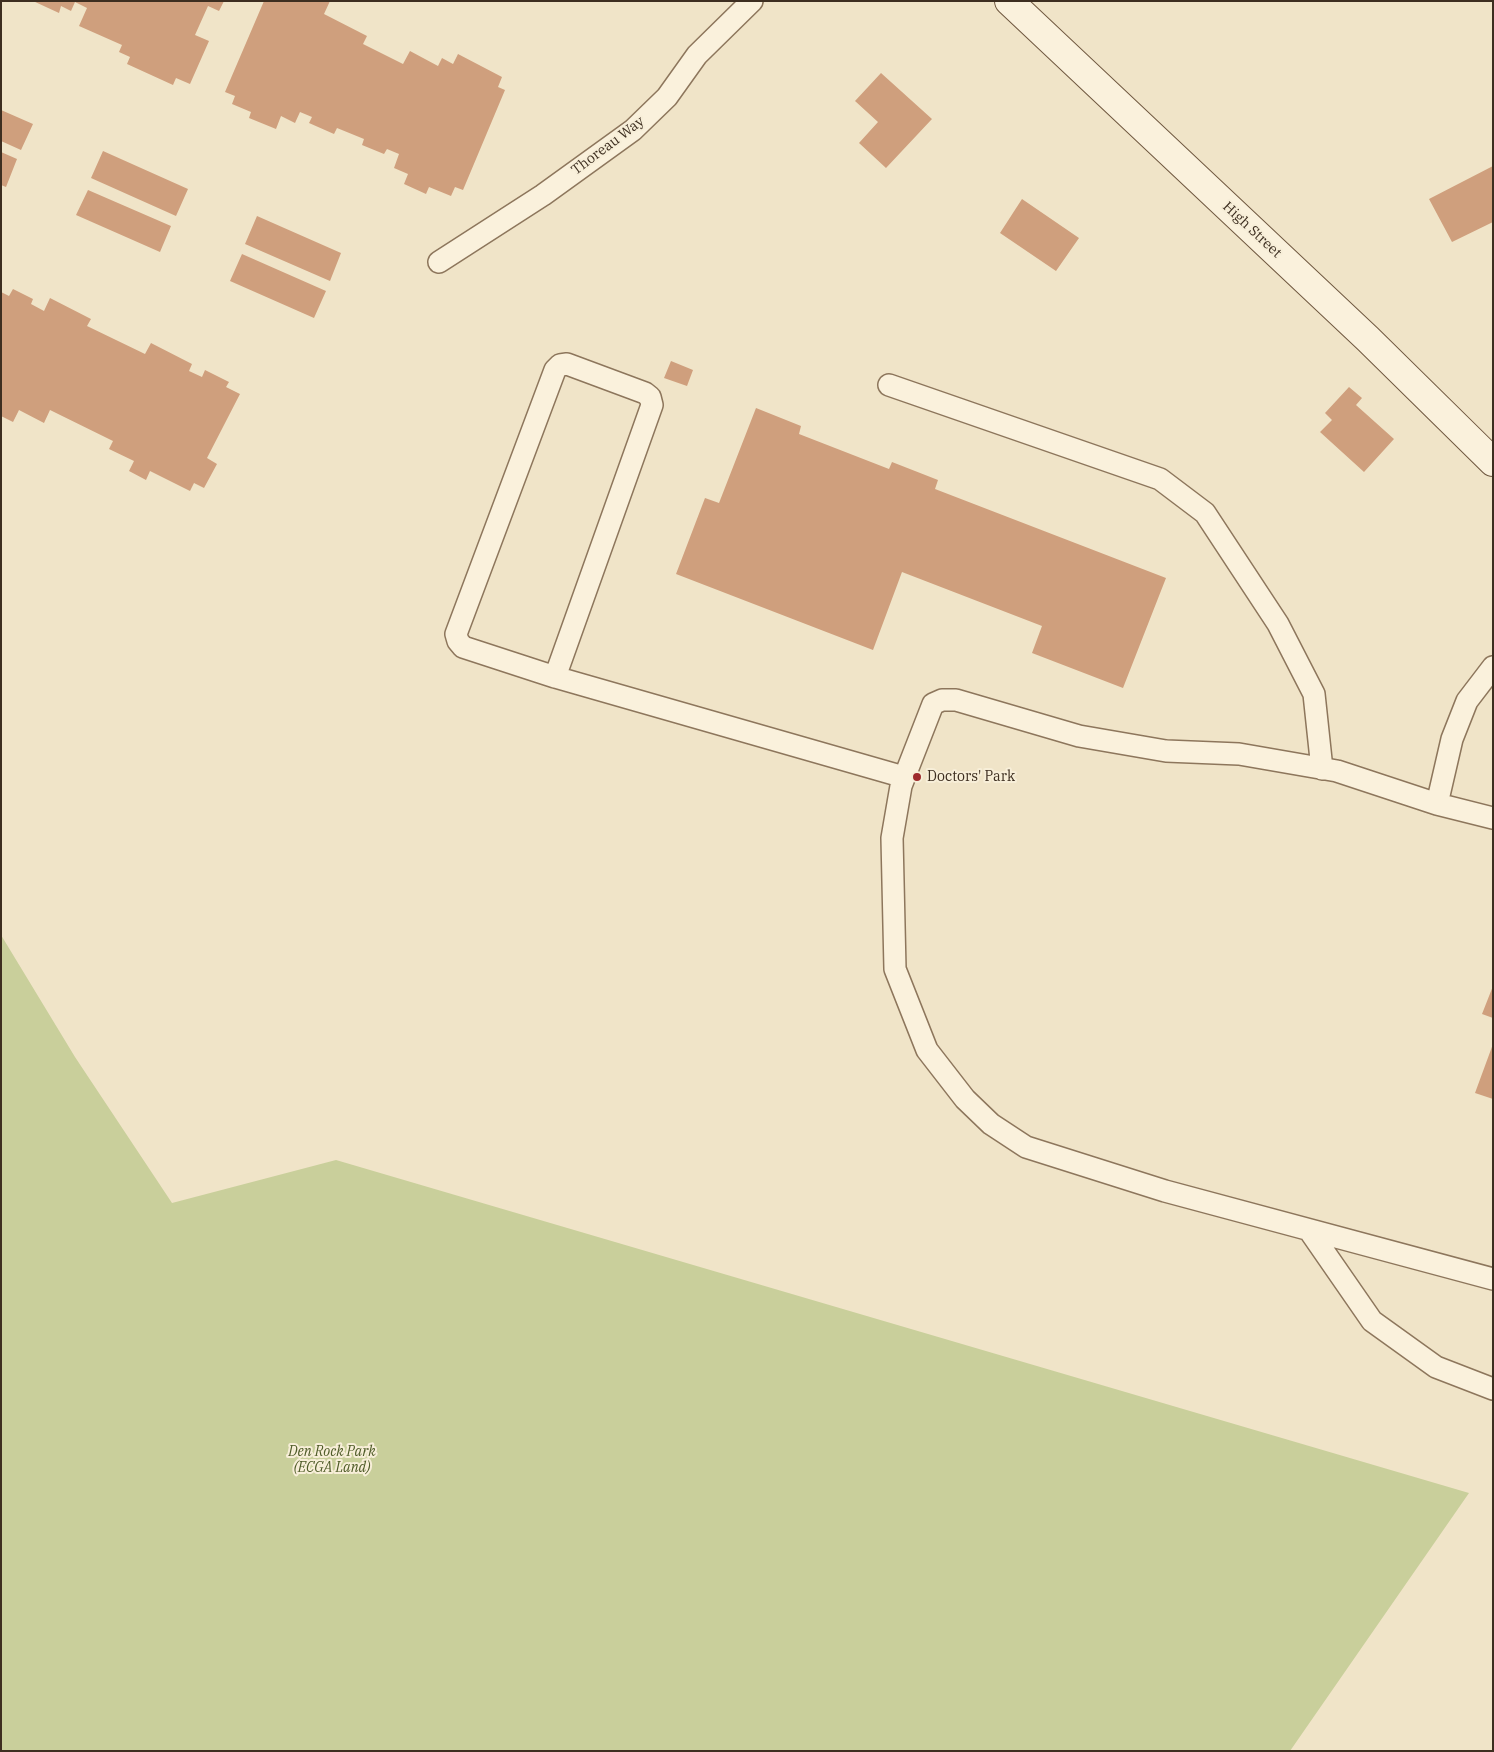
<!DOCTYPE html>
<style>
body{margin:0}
#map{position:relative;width:1494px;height:1752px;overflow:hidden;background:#f0e4c8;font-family:"IBM Plex Serif",serif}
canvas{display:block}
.frame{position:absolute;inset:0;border:2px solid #3d2e20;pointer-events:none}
</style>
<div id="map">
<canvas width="1494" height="1752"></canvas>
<div class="frame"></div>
</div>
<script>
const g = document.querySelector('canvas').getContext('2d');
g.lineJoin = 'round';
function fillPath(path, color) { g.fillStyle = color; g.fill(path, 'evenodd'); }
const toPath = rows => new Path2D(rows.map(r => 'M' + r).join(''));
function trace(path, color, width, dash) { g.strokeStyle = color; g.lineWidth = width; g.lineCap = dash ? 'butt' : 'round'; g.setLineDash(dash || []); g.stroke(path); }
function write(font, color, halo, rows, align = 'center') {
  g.font = font + ' "IBM Plex Serif",serif'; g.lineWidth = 4; g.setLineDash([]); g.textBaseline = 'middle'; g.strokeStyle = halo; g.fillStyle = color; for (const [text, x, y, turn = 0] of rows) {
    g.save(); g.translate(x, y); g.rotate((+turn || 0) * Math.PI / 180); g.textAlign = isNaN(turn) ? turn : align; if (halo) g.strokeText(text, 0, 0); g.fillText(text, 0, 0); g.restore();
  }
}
fillPath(toPath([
 [1,935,75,1057,172,1203,336,1160,1469,1493,1290,1751,1,1751]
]), '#c9cf9b');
fillPath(toPath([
 [33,1,224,1,219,11,208,6,195,35,209,41,190,84,176,78,173,85,127,64,130,57,119,52,122,45,79,26,87,8,75,2,71,11,61,6,59,13],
 [264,1,330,1,324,14,367,36,363,44,403,64,410,51,438,66,442,58,453,64,458,54,502,77,498,87,505,90,463,190,455,187,451,196,429,187,426,194,404,184,408,174,394,168,399,154,387,149,384,154,362,145,364,139,337,128,334,134,309,123,312,117,300,112,295,123,281,116,276,129,249,118,251,112,232,104,235,96,225,92],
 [881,73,932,119,886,168,859,143,878,122,855,101],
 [1,110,33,124,21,150,1,141],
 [103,151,188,189,176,216,91,178],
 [1,152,17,159,6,187,1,185],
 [1493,166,1493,222,1452,242,1429,199],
 [88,190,171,226,160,252,76,215],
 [1022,199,1079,238,1056,271,1000,233],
 [257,216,341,253,330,281,245,244],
 [242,254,326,291,314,318,230,281],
 [13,289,33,299,31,304,44,311,50,298,91,319,87,326,145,354,151,343,192,364,189,371,202,377,205,370,229,382,226,387,240,394,207,458,217,464,204,488,194,483,190,491,150,471,146,480,129,471,134,461,109,449,113,441,50,410,44,423,19,410,13,422,1,416,1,292,9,296],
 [671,361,693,370,687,386,664,378],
 [1349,387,1362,398,1356,405,1394,439,1364,472,1320,432,1332,420,1325,413],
 [756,408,801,426,799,434,889,469,892,462,938,480,935,489,1166,578,1123,688,1032,653,1042,626,902,572,873,650,676,574,705,498,719,503],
 [1493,986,1493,1018,1482,1014],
 [1493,1044,1493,1099,1475,1093]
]), '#cf9f7d');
const service = toPath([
 [439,262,543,195,633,130,667,97,697,55,752,1],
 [889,385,1160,479,1205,513,1278,624,1314,694,1322,769],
 [555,677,652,405,650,397,645,393,567,364,560,365,555,370,456,634,458,641,463,647,555,677,904,777],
 [1437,804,1452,739,1467,701,1493,667],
 [1493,818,1437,804,1337,771,1239,754,1166,751,1079,736,956,700,942,700,933,704,901,786,892,838,895,969,927,1050,965,1099,991,1124,1026,1147,1165,1191,1493,1279],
 [1309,1230,1372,1321,1436,1367,1493,1389]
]);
const secondary = toPath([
 [1009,1,1368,339,1493,462]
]);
trace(service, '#8d765c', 24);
trace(secondary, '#6f573f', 30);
trace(service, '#faf1dc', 21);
trace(secondary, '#faf1dc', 28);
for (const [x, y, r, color] of [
 [917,777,5,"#9e2a2b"]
]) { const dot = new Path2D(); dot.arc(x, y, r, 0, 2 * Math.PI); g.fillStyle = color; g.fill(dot); trace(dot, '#f7eed8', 2); }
write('14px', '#3d2e20', '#f7eed8', [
 ["Thoreau Way",608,146,-37],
 ["High Street",1252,230,43]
]);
write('14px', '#3d2e20', '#f7eed8', [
 ["Doctors' Park",927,777]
], 'left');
write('italic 14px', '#4d5a26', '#f7eed8', [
 ["Den Rock Park",332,1452],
 ["(ECGA Land)",332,1468]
]);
</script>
